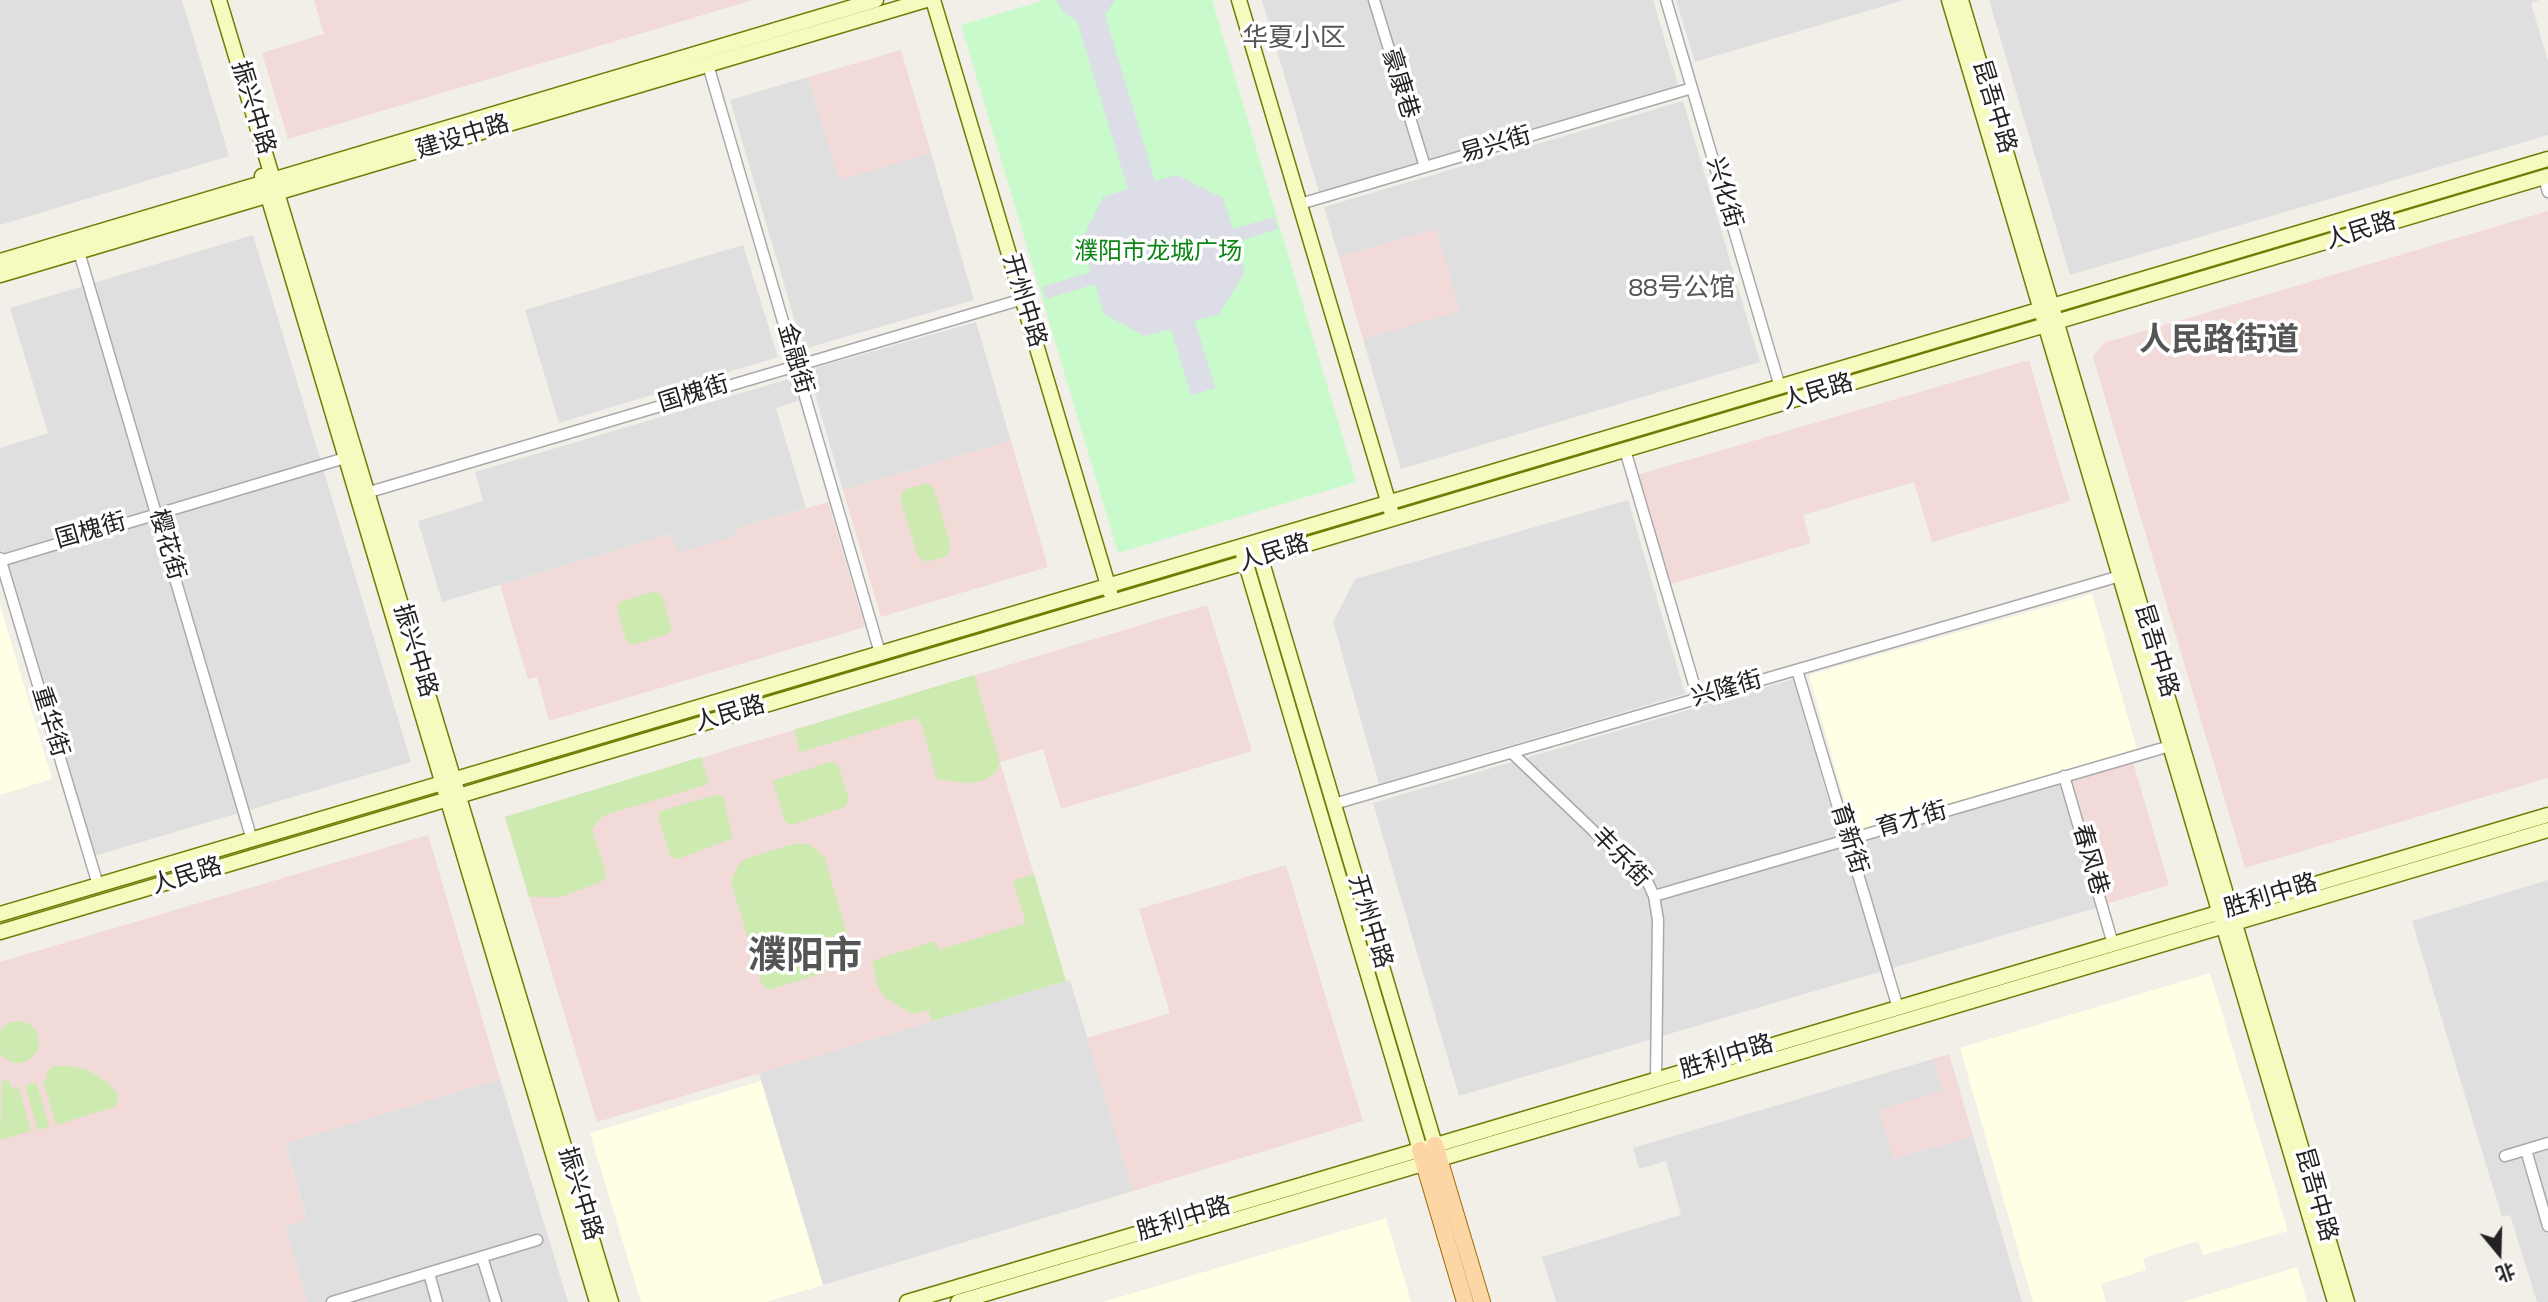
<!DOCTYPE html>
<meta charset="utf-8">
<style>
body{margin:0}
#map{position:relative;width:2548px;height:1302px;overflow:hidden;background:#f2efe9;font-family:"Titillium Web","Noto Sans SC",sans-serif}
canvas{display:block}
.north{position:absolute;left:2464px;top:1218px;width:70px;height:70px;-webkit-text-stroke:5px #fff;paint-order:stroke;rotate:161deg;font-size:19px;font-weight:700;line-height:28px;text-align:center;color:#222}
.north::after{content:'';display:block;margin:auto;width:24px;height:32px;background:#222;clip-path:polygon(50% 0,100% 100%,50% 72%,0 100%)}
</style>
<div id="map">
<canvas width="2548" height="1302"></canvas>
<div class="north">北</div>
</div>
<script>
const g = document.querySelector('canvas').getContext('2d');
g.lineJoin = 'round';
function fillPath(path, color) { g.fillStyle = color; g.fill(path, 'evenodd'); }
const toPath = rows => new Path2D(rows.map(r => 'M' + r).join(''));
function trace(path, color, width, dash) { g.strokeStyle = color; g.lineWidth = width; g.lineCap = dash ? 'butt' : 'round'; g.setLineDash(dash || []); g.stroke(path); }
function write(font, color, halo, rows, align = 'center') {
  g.font = font + ' "Titillium Web","Noto Sans SC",sans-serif'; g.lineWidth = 7; g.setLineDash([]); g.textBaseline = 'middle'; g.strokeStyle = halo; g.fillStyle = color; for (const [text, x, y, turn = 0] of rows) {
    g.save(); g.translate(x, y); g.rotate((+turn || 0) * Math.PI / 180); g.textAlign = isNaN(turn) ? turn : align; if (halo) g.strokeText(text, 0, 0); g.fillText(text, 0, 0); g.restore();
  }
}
fillPath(toPath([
 [0,0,182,0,229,156,0,225],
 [1262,0,1653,0,1678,85,1319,192],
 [1676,0,1904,0,1695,62],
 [1989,0,2540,0,2531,3,2548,61,2548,135,2070,275],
 [808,77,839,179,931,153,974,300,803,349,730,100],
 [1683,101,1760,362,1401,469,1363,339,1459,310,1436,229,1339,257,1324,207],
 [253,235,411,762,94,856,3,550,0,551,0,448,48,433,10,308],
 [743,245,778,357,559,423,525,310],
 [976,322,1011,441,843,490,808,370],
 [792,378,798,401,776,408,806,508,735,529,737,536,677,554,671,534,442,602,418,521,483,501,475,472],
 [1628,500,1685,694,1379,784,1333,622,1355,579],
 [1793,679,1842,846,2061,781,2099,907,1459,1096,1373,803],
 [2548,880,2548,1302,2537,1302,2510,1215,2502,1217,2412,921],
 [1070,980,1133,1191,823,1285,759,1073],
 [1933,1059,1942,1091,1893,1159,1973,1136,2022,1302,1556,1302,1542,1257,1681,1215,1666,1161,1639,1169,1633,1148],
 [500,1079,568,1302,307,1302,285,1227,307,1219,285,1143]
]), '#e0dfdf');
fillPath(toPath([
 [314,0,753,0,288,139,262,53,324,34],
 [901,50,931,153,839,180,808,77],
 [2548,211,2548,778,2245,868,2093,357,2104,343],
 [1436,229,1460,311,1363,339,1339,257],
 [2029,360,2070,501,1932,542,1914,482,1803,515,1811,543,1668,585,1637,475],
 [1011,441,1048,567,881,617,843,490],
 [828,502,865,627,549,721,537,677,528,679,500,585,671,534,678,553,736,536,735,529],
 [1207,605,1252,751,1061,809,1043,749,1000,762,1066,981,597,1122,505,817],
 [2133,762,2169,885,2106,904,2070,781],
 [428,835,500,1079,285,1143,307,1220,285,1227,307,1302,0,1302,0,962],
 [1286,865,1363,1121,1133,1191,1087,1038,1170,1013,1139,909],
 [1949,1054,1973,1136,1893,1159,1879,1110,1942,1091,1933,1059]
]), '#f2dad9');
fillPath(toPath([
 [2092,594,2138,752,1854,834,1809,675],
 [0,605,52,779,0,795],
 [2210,973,2288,1231,2203,1255,2198,1241,2143,1258,2146,1270,2101,1284,2106,1302,2033,1302,1960,1048],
 [761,1081,823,1285,766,1302,641,1302,590,1133],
 [1386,1218,1411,1302,1103,1302],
 [2297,1267,2307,1302,2183,1302]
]), '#ffffe5');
fillPath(toPath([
 [927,483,934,489,951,546,947,556,927,562,918,557,900,498,904,490],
 [655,591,662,595,672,629,668,634,634,645,626,641,617,608,620,602],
 [974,675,1000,762,994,774,983,781,964,783,937,779,921,723,915,718,800,752,794,730],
 [701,757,709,784,605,815,597,821,592,830,606,873,603,881,560,897,529,897,505,817],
 [829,762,838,764,849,799,845,807,792,825,785,822,773,781],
 [715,795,723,797,733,838,678,859,670,856,658,816,661,811],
 [793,844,808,844,824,856,854,958,848,965,769,990,762,985,731,882,738,865,745,859],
 [1034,874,1066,981,932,1021,928,1010,913,1014,885,998,878,986,872,961,935,941,939,950,1026,923,1013,881],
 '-3 1042a21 21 0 1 1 42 0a21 21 0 1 1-42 0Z',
 [52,1066,71,1066,88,1070,104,1080,117,1092,118,1099,114,1107,56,1125,43,1080,48,1079,46,1073],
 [2,1080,10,1082,12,1088,18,1087,31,1131,0,1140],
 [36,1082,49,1127,38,1130,25,1086]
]), '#cdebb0');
fillPath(toPath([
 [1045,0,1212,0,1356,482,1118,553,961,25]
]), '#c8facc');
fillPath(toPath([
 [1056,0,1115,0,1105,15,1155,181,1177,175,1223,198,1233,229,1274,217,1278,229,1236,242,1245,272,1219,314,1195,321,1215,388,1191,395,1171,329,1145,336,1104,314,1095,284,1046,299,1042,287,1091,272,1082,240,1103,197,1128,189,1077,21,1064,13]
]), '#dddde8');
const street = toPath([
 [1374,0,1425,167],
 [1666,0,1780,387],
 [708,65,880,653],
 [2544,178,2548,192],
 [1300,204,1692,88],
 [79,252,252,840],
 [1625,450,1698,698],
 [366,493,1023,299],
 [0,558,98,885],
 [0,561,345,458],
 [1797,670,1898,1008],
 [1512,753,1648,883,1654,896,1658,920,1656,1079],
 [2064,776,2113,944],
 [1334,804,2120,576],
 [1654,896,2170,746],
 [2526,1150,2548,1226],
 [2505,1156,2548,1143],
 [482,1257,496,1302],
 [429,1273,437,1302],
 [332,1302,537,1240]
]);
const secondary = toPath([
 [219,0,611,1302],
 [933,0,1110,592],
 [1239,0,1391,511],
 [1949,0,2335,1302],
 [1961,0,2347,1302],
 [262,176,597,1302],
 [0,261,876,0],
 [0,275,926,0],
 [1258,549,1435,1145],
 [1243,554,1420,1150],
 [0,914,2548,159],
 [0,932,2548,176],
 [907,1302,2548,815],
 [958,1302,2548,830]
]);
const primary = toPath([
 [1435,1145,1482,1302],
 [1420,1150,1465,1302]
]);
trace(street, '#a9a9a9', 13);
trace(secondary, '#707d05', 17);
trace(primary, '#a06b00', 18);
trace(street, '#fff', 10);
trace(secondary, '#f7fabf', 14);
trace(primary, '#fcd6a4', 16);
write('24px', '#222', '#fff', [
 ["豪康巷",1399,84,73],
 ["昆吾中路",1993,107,73],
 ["振兴中路",252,108,73],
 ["建设中路",463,138,-17],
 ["易兴街",1496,146,-16],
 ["兴化街",1723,193,74],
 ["人民路",2361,232,-17],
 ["开州中路",1023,301,73],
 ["金融街",794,359,74],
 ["人民路",1818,393,-16],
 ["国槐街",694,395,-17],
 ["国槐街",91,532,-16],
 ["樱花街",166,545,74],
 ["人民路",1274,554,-17],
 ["振兴中路",414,651,73],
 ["昆吾中路",2155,651,73],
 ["兴隆街",1727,690,-16],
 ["人民路",730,715,-16],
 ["重华街",49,722,73],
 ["育才街",1912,821,-16],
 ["育新街",1848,839,73],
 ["丰乐街",1620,858,46],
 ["春风巷",2089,860,74],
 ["人民路",187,877,-17],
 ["胜利中路",2271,897,-17],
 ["开州中路",1369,922,73],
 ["胜利中路",1727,1058,-17],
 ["振兴中路",579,1194,73],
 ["昆吾中路",2315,1195,74],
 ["胜利中路",1184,1220,-17]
]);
write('24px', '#0c8416', '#fff', [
 ["濮阳市龙城广场",1158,253]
]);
write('26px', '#555', '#fff', [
 ["华夏小区",1294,40],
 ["88号公馆",1682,290]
]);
write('bold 32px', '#555', '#fff', [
 ["人民路街道",2219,342]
]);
write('bold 38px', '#555', '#fff', [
 ["濮阳市",805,959]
]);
</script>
